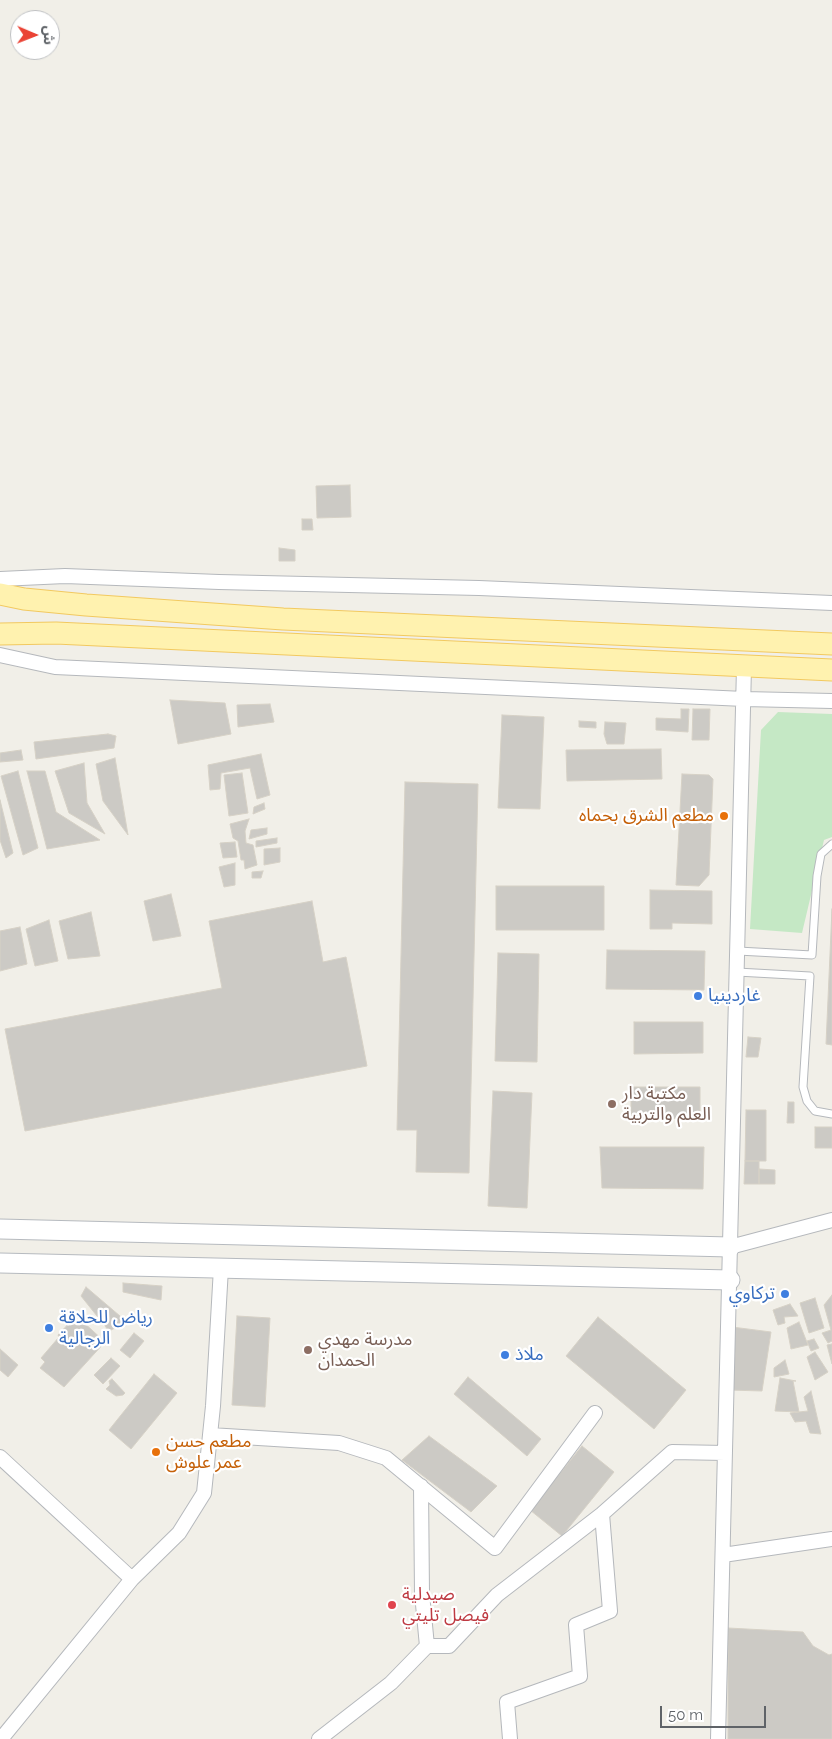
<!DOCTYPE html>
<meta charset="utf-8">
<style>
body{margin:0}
#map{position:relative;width:832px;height:1739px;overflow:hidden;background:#f1efe8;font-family:Raleway,"Noto Sans Arabic",sans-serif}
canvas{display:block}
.north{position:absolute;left:10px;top:10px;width:50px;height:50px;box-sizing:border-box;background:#fff;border:1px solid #bfc1c3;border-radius:50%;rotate:91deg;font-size:14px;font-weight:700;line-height:20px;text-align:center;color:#5f6368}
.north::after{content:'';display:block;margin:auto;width:18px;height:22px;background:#ea4335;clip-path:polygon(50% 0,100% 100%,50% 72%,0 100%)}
.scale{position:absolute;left:660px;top:1706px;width:106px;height:22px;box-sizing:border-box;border:2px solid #5f6368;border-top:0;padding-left:6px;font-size:15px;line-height:18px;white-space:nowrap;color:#5f6368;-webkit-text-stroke:4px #fff;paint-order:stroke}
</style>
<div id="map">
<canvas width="832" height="1739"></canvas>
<div class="north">ش</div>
<div class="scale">50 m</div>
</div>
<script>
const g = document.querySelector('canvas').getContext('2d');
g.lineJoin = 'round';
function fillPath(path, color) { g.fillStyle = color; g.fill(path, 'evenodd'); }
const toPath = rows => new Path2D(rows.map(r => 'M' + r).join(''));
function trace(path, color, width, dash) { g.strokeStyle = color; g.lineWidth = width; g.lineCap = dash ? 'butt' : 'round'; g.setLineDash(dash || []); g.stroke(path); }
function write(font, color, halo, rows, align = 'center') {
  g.font = font + ' Raleway,"Noto Sans Arabic",sans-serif'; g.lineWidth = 4.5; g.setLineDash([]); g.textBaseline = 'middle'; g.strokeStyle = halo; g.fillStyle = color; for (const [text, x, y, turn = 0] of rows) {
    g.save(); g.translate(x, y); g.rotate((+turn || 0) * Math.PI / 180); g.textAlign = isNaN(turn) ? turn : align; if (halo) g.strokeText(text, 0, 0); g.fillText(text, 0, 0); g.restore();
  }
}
fillPath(toPath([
 [778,712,832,714,832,837,824,840,802,933,750,929,761,730]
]), '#c5e8c5');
const building = toPath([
 [350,485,351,517,317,518,316,486,350,485],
 [302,519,312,519,313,530,302,530,302,519],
 [279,548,295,550,295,561,279,561,279,548],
 [170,700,225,703,231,734,178,744,170,700],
 [270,704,274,722,238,727,237,705,270,704],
 [681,709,689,709,688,732,656,730,656,718,681,719,681,709],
 [693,709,710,709,709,740,692,740,693,709],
 [502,715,544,717,540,809,498,808,502,715],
 [579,721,596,722,596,728,579,727,579,721],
 [605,722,626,723,624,744,607,744,604,734,605,722],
 [108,734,116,736,114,748,36,759,34,742,108,734],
 [661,749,662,779,567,781,566,750,661,749],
 [21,750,23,760,0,762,0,753,21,750],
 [261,754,270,795,257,799,250,768,221,773,220,789,210,790,208,765,261,754],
 [115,758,128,835,103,801,96,764,115,758],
 [84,763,87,803,105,834,69,813,55,771,84,763],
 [18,771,38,848,23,855,1,776,18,771],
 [27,771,45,771,56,812,100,840,47,849,27,771],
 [242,773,248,813,229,816,224,775,242,773],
 [682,774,709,775,713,779,709,875,699,886,676,885,682,774],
 [405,782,478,784,469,1173,416,1172,417,1130,397,1130,405,782],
 [0,800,13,853,6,858,0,840,0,800],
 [264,803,265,809,253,814,254,807,264,803],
 [249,819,245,831,246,843,253,845,257,865,245,869,244,860,241,860,238,841,233,838,230,824,249,819],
 [267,828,267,834,249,839,251,830,267,828],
 [277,838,277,843,256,847,256,841,277,838],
 [235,842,237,857,223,858,220,843,235,842],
 [280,848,280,862,264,865,264,849,280,848],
 [235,863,235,885,224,887,219,867,235,863],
 [263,871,261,878,252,878,252,872,263,871],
 [496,886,604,886,604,930,496,930,496,886],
 [650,890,712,891,712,924,672,923,672,929,650,929,650,890],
 [171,894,181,936,153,941,144,901,171,894],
 [312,901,323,962,346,957,367,1066,25,1131,5,1029,222,988,209,921,312,901],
 [832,909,832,1045,826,1044,832,909],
 [91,912,100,956,68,959,59,921,91,912],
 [49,920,58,961,35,966,26,929,49,920],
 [20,927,27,964,0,971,0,931,20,927],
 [607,950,705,951,704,990,606,989,607,950],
 [498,953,539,954,537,1062,495,1061,498,953],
 [634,1022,703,1022,703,1053,634,1054,634,1022],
 [748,1037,761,1038,758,1057,746,1057,748,1037],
 [631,1087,700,1087,700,1118,631,1119,631,1087],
 [493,1091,532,1093,527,1208,488,1206,493,1091],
 [788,1102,794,1102,794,1123,787,1123,788,1102],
 [746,1110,766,1110,766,1161,745,1161,746,1110],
 [815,1127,832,1127,832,1148,815,1148,815,1127],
 [600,1147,704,1147,703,1189,602,1188,600,1147],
 [745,1161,759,1161,759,1184,744,1184,745,1161],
 [759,1169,775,1170,775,1184,759,1184,759,1169],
 [123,1283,162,1286,161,1300,123,1292,123,1283],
 [86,1287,127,1322,109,1331,81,1296,86,1287],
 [832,1295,832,1341,828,1343,822,1333,831,1330,824,1305,832,1295],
 [815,1298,824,1328,809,1333,800,1303,815,1298],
 [790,1304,798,1316,784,1317,785,1323,778,1325,773,1310,790,1304],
 [237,1316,270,1318,265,1407,232,1405,237,1316],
 [598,1317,686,1390,654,1429,566,1356,598,1317],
 [73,1319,77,1323,81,1320,105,1342,64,1387,40,1368,45,1362,41,1358,59,1337,58,1335,73,1319],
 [799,1322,808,1345,791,1349,787,1328,799,1322],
 [732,1327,771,1332,762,1391,729,1390,735,1355,732,1327],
 [134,1333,144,1341,130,1358,120,1350,134,1333],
 [814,1339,819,1348,811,1351,807,1341,814,1339],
 [832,1344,832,1364,827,1345,832,1344],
 [0,1349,18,1365,8,1377,0,1370,0,1349],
 [815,1352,828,1372,815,1380,807,1357,815,1352],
 [111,1358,120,1366,103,1384,94,1375,111,1358],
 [785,1360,789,1374,774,1377,774,1368,785,1360],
 [154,1374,177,1393,131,1449,109,1430,154,1374],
 [468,1377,541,1439,527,1456,454,1394,468,1377],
 [780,1378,796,1381,793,1381,799,1412,775,1411,780,1378],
 [112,1379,125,1393,123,1395,116,1396,106,1389,110,1385,109,1381,112,1379],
 [811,1391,821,1434,810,1433,806,1421,795,1422,790,1413,808,1411,804,1397,811,1391],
 [429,1436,497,1486,471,1512,402,1460,429,1436],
 [582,1446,614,1472,562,1536,530,1510,582,1446],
 [728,1628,803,1632,813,1646,829,1655,832,1654,832,1739,728,1739,728,1628]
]);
fillPath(building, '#cccac5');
trace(building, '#d6d1c6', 1);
const service = toPath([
 [738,951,812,955,817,876,821,854,832,844],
 [737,972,810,976,803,1087,807,1101,815,1111,832,1114]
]);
const minor = toPath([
 [0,579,65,576,219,582,479,588,832,603],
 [0,655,55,667,744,699,832,701],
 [730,1247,832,1220],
 [210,1435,339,1443,386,1458,495,1548,595,1413],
 [0,1457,132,1579],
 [723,1555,832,1539],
 [427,1646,449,1646,497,1595,602,1514,672,1452,725,1453],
 [1,1739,132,1579,179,1533,204,1493,213,1406,221,1268],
 [319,1739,391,1683,427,1646,422,1594,421,1486],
 [510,1739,507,1702,580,1676,576,1625,610,1611,602,1514],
 [718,1739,744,667]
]);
const secondary = toPath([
 [0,1229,730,1247],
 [0,1263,730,1280]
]);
const primary = toPath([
 [0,594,24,599,86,605,283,619,832,644],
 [0,634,56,633,832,670]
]);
trace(service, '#b5b8bc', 9);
trace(minor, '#b5b8bc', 16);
trace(secondary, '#b6babf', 21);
trace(primary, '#f2c960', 23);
trace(service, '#fff', 7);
trace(minor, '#fff', 14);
trace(secondary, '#fff', 19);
trace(primary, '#fff2af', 21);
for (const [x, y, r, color] of [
 [724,816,5,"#e8710a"],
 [698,996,5,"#3f7fe0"],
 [612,1104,5,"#8d6e63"],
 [785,1294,5,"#3f7fe0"],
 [49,1328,5,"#3f7fe0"],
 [308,1350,5,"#8d6e63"],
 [505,1355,5,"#3f7fe0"],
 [156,1452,5,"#e8710a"],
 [392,1605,5,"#e0444e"]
]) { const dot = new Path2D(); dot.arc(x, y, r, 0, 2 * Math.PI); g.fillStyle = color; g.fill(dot); trace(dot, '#fff', 2); }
write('18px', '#c56008', '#fff', [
 ["مطعم الشرق بحماه",714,816],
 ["مطعم حسن",166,1442,"left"],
 ["عمر علوش",166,1463,"left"]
], 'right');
write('18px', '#366cbe', '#fff', [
 ["غاردينيا",708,996],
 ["تركاوي",775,1294,"right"],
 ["رياض للحلاقة",59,1318],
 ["الرجالية",59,1339],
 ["ملاذ",515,1355]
], 'left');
write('18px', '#785e54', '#fff', [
 ["مكتبة دار",622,1094],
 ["العلم والتربية",622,1115],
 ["مدرسة مهدي",318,1340],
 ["الحمدان",318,1361]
], 'left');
write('18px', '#be3a42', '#fff', [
 ["صيدلية",402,1595],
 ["فيصل تليتي",402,1616]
], 'left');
</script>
